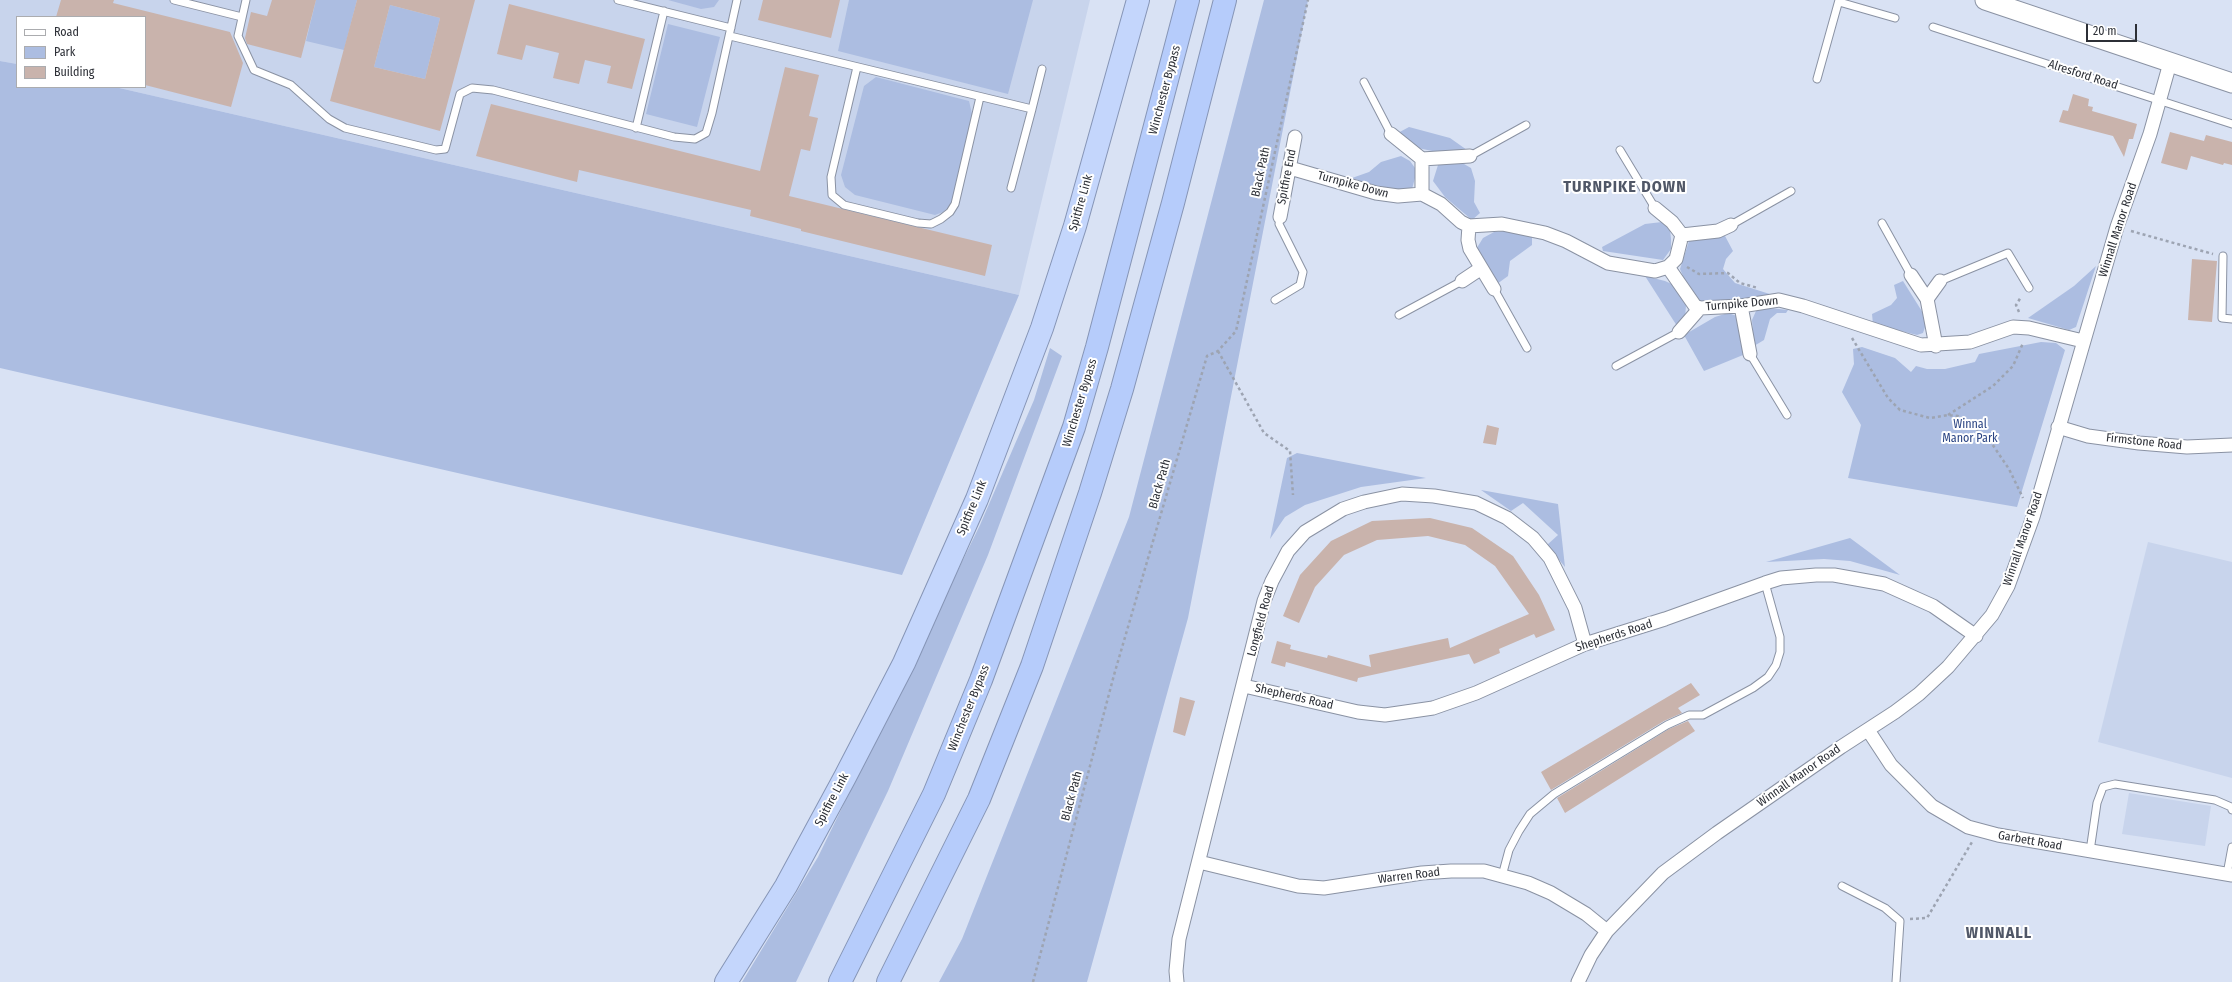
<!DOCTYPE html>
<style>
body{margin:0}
#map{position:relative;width:2232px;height:982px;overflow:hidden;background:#d9e2f4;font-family:"Fira Sans Condensed",sans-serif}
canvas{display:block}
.legend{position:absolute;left:16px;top:16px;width:130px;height:72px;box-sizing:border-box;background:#fff;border:1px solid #abacaf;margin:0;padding:5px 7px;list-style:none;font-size:12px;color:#2c2f36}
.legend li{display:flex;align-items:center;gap:8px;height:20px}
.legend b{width:20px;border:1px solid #abacaf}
.scale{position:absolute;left:2086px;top:24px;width:51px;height:18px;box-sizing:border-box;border:2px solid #2c2f36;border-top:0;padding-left:5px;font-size:12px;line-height:14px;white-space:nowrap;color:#2c2f36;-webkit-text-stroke:3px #fff;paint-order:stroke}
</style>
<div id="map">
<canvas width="2232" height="982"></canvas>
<ul class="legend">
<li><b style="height:5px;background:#fff"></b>Road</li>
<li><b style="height:11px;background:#acbde1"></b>Park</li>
<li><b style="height:11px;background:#c9b3ac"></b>Building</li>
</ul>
<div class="scale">20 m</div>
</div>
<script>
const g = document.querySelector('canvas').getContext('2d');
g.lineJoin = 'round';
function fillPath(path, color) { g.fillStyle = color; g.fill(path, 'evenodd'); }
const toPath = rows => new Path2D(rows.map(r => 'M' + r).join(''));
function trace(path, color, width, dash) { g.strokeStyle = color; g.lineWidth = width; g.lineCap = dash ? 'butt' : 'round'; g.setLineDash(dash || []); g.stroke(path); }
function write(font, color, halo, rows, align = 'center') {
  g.font = font + ' "Fira Sans Condensed",sans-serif'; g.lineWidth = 4; g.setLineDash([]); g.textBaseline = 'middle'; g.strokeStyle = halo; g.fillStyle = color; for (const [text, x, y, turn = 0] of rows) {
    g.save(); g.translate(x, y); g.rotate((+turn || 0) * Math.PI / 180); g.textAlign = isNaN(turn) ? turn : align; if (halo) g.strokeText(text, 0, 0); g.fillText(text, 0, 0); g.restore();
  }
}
fillPath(toPath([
 [0,0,1090,0,1019,295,115,87,145,87,145,17,17,17,17,64,0,61],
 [2148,542,2232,562,2232,778,2098,742],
 [2129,793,2211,806,2205,846,2122,834]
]), '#c8d4ec');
fillPath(toPath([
 [316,0,357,0,344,50,306,41],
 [668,0,719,0,714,7,701,9],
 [849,0,1033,0,1008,94,838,51],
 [1264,0,1308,0,1188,618,1087,982,939,982,962,939,1129,517],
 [390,5,440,18,425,79,374,67],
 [668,24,720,37,697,127,646,114],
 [0,61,17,64,17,87,115,87,1019,295,902,575,0,368],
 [876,77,969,101,973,118,954,202,943,212,935,215,855,195,845,187,841,175,864,86],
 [1409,127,1450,138,1467,150,1437,152,1413,147,1396,134],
 [1401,156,1410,161,1415,168,1415,178,1412,189,1397,193,1352,178,1369,172,1381,162],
 [1450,163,1464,164,1471,168,1475,181,1474,202,1480,213,1472,220,1445,197,1433,181,1438,165],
 [1662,222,1670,229,1671,239,1671,249,1663,260,1603,251,1602,247,1645,224],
 [1504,231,1532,236,1532,245,1510,261,1508,276,1497,284,1475,251,1483,238,1494,232],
 [1702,236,1725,236,1733,251,1726,259,1723,269,1735,283,1776,296,1705,304,1699,300,1686,283,1680,269,1690,238],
 [2096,266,2076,327,2069,330,2028,318,2074,286],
 [1645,276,1665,281,1674,285,1679,292,1686,305,1685,319,1677,326],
 [1903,281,1923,313,1926,324,1923,333,1917,335,1873,324,1872,314,1891,305,1897,298,1894,285],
 [1770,308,1788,310,1786,313,1777,313,1770,319,1764,340,1754,346,1752,320,1756,311],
 [1728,313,1737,316,1743,355,1704,371,1684,335,1715,317],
 [2041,342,2056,343,2065,350,2017,507,1848,478,1861,425,1842,392,1854,364,1853,349,1862,347,1895,358,1911,372,1916,366,1927,369,1945,369,1975,362,1979,354],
 [1050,348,1062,356,988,555,888,791,796,982,742,982,818,857,980,525,1034,400],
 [1297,453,1426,478,1361,487,1305,505,1285,517,1270,539,1287,458],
 [1481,490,1558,504,1565,567,1547,545,1558,535,1523,503,1511,511],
 [1850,538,1900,575,1850,561,1824,559,1766,562]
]), '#acbde1');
fillPath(toPath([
 [61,0,114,0,113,3,230,32,243,63,231,107,145,85,145,17,56,17],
 [272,0,316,0,301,58,247,44,245,38,251,12,267,16],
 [357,0,475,0,440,131,330,101],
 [390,5,440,18,425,79,374,67],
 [763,0,840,0,831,38,758,20],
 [509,4,645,39,632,89,607,83,611,66,585,60,579,84,553,78,559,53,526,45,522,60,497,54],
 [785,67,819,75,809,116,818,118,810,151,801,149,789,196,992,245,985,276,801,231,801,229,750,216,751,210,579,170,577,182,476,156,491,104,760,171],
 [2073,94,2089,99,2088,106,2093,107,2092,111,2137,124,2133,139,2129,139,2124,157,2113,136,2059,122,2063,110,2068,111],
 [2170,132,2204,141,2206,135,2232,142,2232,165,2224,163,2223,165,2191,156,2187,170,2161,163],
 [2192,259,2217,261,2212,322,2188,320],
 [1487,425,1499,428,1496,445,1483,443],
 [1430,518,1472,528,1513,556,1539,595,1555,630,1536,638,1534,634,1499,649,1500,653,1474,664,1469,654,1358,678,1357,682,1286,662,1285,667,1271,663,1277,641,1291,645,1290,649,1327,658,1328,655,1371,667,1369,655,1448,638,1450,648,1529,614,1495,566,1465,545,1428,536,1377,540,1344,555,1315,587,1299,623,1283,616,1300,575,1331,541,1372,521],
 [1691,683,1700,695,1678,708,1682,713,1664,721,1551,790,1541,772],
 [1180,697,1195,701,1185,736,1173,732],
 [1688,721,1695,731,1565,813,1557,798,1669,729]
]), '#c9b3ac');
const service = toPath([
 [174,0,242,17],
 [246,0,238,36,254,70,291,85,329,119,345,128,436,150,445,149,460,94,472,88,493,90,674,137,695,139,706,133,712,113,737,0],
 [618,0,731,28],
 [1839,2,1895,18],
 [1933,27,2232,124],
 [730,36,1032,109,1011,188],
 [857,67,831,177,832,195,844,205,918,223,931,224,941,219,950,212,955,204,980,97],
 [1817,79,1839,0],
 [1364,82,1391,134],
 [1032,109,1042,69],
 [636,128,664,11],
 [1620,150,1655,208],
 [1470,156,1526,125],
 [1882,223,1911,275],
 [1731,225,1791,191],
 [2223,256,2222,318,2232,319],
 [1940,281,2008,253,2029,288],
 [1494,289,1527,348],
 [1275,300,1300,285,1303,272,1279,224,1280,217],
 [1399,315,1462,281],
 [1750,354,1787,415],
 [1616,366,1679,332],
 [2090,851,2097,803,2103,787,2115,784,2215,800,2231,807,2232,810],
 [2227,874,2232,847],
 [1502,876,1509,850,1519,831,1530,814,1554,794,1667,725,1689,715,1703,715,1753,688,1768,677,1776,665,1780,652,1780,637,1765,583],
 [1842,886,1885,908,1900,921,1896,982]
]);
const minor = toPath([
 [1391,134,1422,159,1422,194],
 [1422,159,1470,156],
 [1290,168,1376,193,1398,196,1422,194,1441,204,1461,222,1469,226,1502,224,1545,233,1566,241,1608,263,1655,271,1668,267,1695,306,1700,308,1741,306,1779,300,1803,306,1921,345,1970,342,2013,327,2029,328,2083,341],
 [1655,208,1672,222,1682,235,1676,259,1668,267],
 [1280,217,1295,137],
 [1469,226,1468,240,1470,249,1494,289],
 [1682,235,1718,231,1731,225],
 [1911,275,1927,299,1936,346],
 [1462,281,1480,269],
 [1927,299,1940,281],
 [1741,306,1750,354],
 [1679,332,1700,308],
 [2058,427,2088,436,2139,443,2187,447,2232,445],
 [1244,686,1358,712,1385,715,1433,708,1476,693,1585,644,1665,619,1765,583,1781,578,1816,575,1834,575,1884,584,1933,606,1976,636],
 [1868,730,1891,765,1932,806,1968,827,1998,835,2232,875],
 [1199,862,1298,886,1324,888,1422,873,1451,871,1484,871,1528,883,1551,893,1586,914,1607,931],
 [1177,982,1176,971,1179,939,1264,601,1272,581,1288,551,1305,532,1343,509,1364,502,1402,494,1434,496,1476,503,1507,518,1533,538,1550,558,1575,608,1585,644],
 [1578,982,1591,955,1607,931,1663,873,1717,833,1841,747,1895,712,1919,694,1948,667,1992,615,2008,586,2033,517,2117,227,2150,134,2170,63]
]);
const secondary = toPath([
 [1985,0,2232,83]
]);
const trunk = toPath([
 [726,982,786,886,845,777,904,663,977,499,1042,328,1075,226,1138,0]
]);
const motorway = toPath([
 [840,982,934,794,981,680,1074,427,1097,347,1188,0],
 [888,982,979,799,1032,666,1090,493,1122,389,1173,203,1225,0]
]);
trace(service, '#8a92a3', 9);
trace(minor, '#8a92a3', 15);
trace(secondary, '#8a92a3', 21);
trace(trunk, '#8695b6', 24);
trace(motorway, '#8695b6', 24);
trace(toPath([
 [2131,231,2213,254],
 [1687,267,1699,274,1728,273,1740,283,1758,288],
 [2019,312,2016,305,2021,297],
 [1852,338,1888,398,1900,410,1930,418,1948,415,1958,416,1970,423,1990,441,2009,469,2023,498],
 [1218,351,1264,433,1290,451,1293,495],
 [1948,415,1993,386,2013,366,2023,343],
 [1910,919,1927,918,1972,842],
 [1033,982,1114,675,1207,356,1218,351,1236,331,1308,0]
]), '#9da4b2', 2.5, [3, 3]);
trace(service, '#fff', 7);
trace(minor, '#fff', 13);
trace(secondary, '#fff', 19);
trace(trunk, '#c4d6fc', 22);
trace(motorway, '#b6ccfb', 22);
write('12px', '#2c2f36', '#fff', [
 ["Alresford Road",2083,75,18],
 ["Winchester Bypass",1165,90,-75],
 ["Black Path",1261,172,-78],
 ["Spitfire End",1287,177,-79],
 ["Turnpike Down",1353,185,15],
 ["Spitfire Link",1081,203,-74],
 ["Winnall Manor Road",2118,230,-72],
 ["Turnpike Down",1742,304,-5],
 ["Winchester Bypass",1080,403,-73],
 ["Firmstone Road",2144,442,6],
 ["Black Path",1160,484,-74],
 ["Spitfire Link",972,508,-67],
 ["Winnall Manor Road",2023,539,-71],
 ["Longfield Road",1261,621,-75],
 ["Shepherds Road",1614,636,-18],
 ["Shepherds Road",1294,697,13],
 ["Winchester Bypass",969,708,-68],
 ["Winnall Manor Road",1799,776,-35],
 ["Black Path",1072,796,-75],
 ["Spitfire Link",832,800,-62],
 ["Garbett Road",2030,841,10],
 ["Warren Road",1409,876,-7]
]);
write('12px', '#2a4483', '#fff', [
 ["Winnal",1970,425],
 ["Manor Park",1970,439]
]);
g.letterSpacing = '1px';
write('bold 16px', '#505767', '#fff', [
 ["TURNPIKE DOWN",1625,188],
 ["WINNALL",1999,934]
]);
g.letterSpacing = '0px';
</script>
